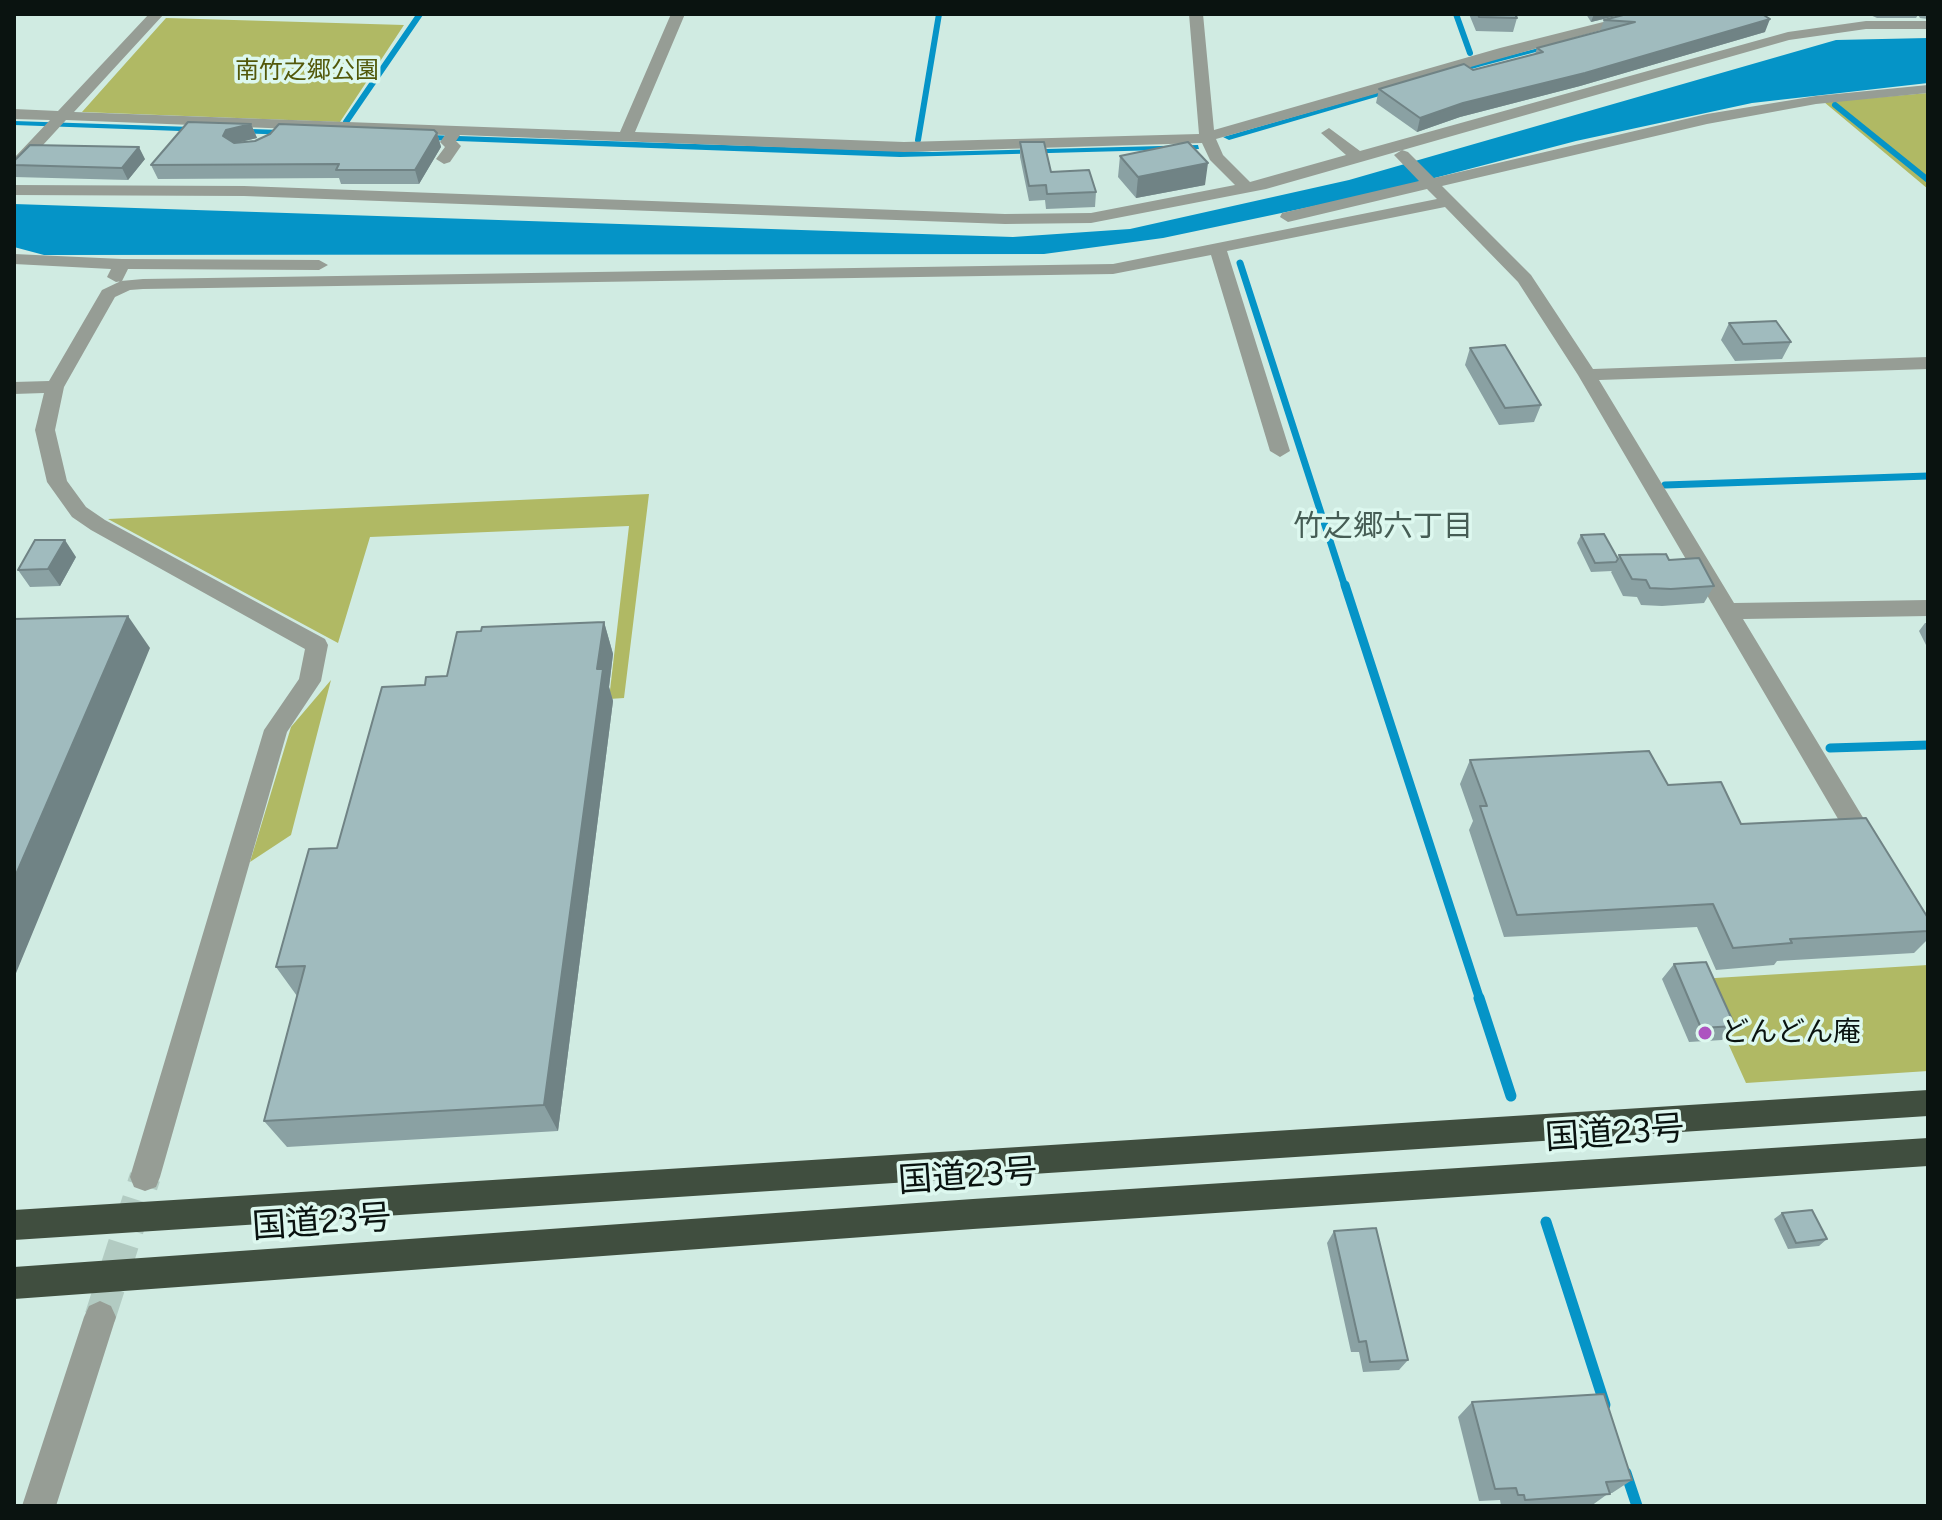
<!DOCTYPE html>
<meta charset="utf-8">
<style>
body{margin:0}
#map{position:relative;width:1942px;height:1520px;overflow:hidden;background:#d0ebe2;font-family:Figtree,sans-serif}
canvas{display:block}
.frame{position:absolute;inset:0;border:16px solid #0a1310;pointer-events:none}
</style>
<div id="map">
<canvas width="1942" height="1520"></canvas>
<div class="frame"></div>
</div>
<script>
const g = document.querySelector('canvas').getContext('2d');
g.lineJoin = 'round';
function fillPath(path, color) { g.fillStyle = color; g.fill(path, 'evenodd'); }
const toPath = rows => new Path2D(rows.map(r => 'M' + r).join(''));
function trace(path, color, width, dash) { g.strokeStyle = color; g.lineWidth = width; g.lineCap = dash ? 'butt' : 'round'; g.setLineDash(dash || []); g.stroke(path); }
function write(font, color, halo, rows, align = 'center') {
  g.font = font + ' Figtree,"Noto Sans JP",sans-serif'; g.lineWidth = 7; g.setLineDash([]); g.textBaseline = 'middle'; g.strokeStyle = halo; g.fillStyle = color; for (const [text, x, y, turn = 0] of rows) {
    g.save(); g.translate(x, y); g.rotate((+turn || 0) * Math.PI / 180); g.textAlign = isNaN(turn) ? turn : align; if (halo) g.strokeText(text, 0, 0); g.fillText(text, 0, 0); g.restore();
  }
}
fillPath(toPath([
 [166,18,404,25,340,122,82,112],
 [1928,93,1928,189,1824,102],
 [649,494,624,698,609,699,629,526,370,537,338,643,108,519],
 [331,680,291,835,250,862,291,727],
 [1928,965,1928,1071,1746,1083,1699,979]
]), '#b0b964');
fillPath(toPath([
 [1671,14,1682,14,1482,66,1229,140,1223,137,1484,62],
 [1928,38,1928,83,1752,103,1576,141,1381,192,1163,238,1044,254,44,255,14,247,14,204,1013,237,1130,229,1349,180,1836,40],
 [14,121,932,152,1198,145,1199,149,900,157,14,125]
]), '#0594c7');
trace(toPath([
 [1456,14,1470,53],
 [1835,105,1928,180],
 [346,122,420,14],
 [918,140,939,14]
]), '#0594c7', 6);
trace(toPath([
 [1240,263,1345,587],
 [1665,485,1928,476]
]), '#0594c7', 7);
trace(toPath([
 [1345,585,1480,1000],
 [1830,748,1928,745]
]), '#0594c7', 9);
trace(toPath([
 [1479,998,1511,1096],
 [1546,1222,1605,1405],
 [1626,1473,1637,1506]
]), '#0594c7', 11);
trace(toPath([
 [100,1317,145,1177]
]), '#b2cbc2', 31, [31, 15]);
fillPath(toPath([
 [149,14,164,14,74,112,620,132,671,14,685,14,635,132,904,142,1199,134,1189,14,1203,14,1214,130,1500,48,1635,14,1658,14,1216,139,1223,155,1250,182,1346,155,1321,133,1329,128,1360,151,1788,32,1866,21,1928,21,1928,29,1866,29,1789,40,1266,189,1091,223,1005,224,244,196,14,195,14,185,244,186,1005,214,1091,213,1235,185,1210,160,1202,143,904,152,460,135,456,141,461,146,450,162,444,164,436,159,445,147,440,142,445,135,66,120,20,170,14,172,14,158,50,120,14,119,14,109,58,111,149,14],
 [1928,85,1928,93,1816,104,1707,124,1442,186,1531,275,1593,369,1928,357,1928,369,1599,380,1734,603,1928,600,1928,616,1743,619,1876,839,1880,846,1876,853,1867,856,1858,853,1578,375,1518,282,1445,207,1227,251,1290,451,1280,457,1270,451,1211,255,1113,274,143,289,130,290,115,297,64,387,55,430,67,481,86,507,105,520,325,639,328,645,321,681,287,732,160,1177,156,1187,145,1191,134,1187,130,1177,264,730,299,679,305,649,91,530,72,517,47,482,35,430,44,393,14,394,14,382,49,381,102,290,121,281,143,279,1113,264,1437,199,1427,189,1288,222,1280,217,1282,213,1419,181,1394,155,1402,150,1408,152,1434,178,1707,114,1816,96,1928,85],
 [14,254,122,259,319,260,328,265,319,270,128,269,122,281,116,282,107,277,111,269,14,264,14,254],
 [100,1301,111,1306,116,1317,56,1506,22,1506,84,1317,89,1306,100,1301]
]), '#969d95');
fillPath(toPath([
 [1928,1090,1928,1116,14,1240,14,1210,1928,1090],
 [1928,1138,1928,1166,973,1229,14,1299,14,1267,973,1199,1928,1138]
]), '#404e3f');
fillPath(toPath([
 [1469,14,1515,14,1517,18,1513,32,1476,31],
 [1586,14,1624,14,1591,22],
 [1868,14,1928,14,1928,19,1920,18,1918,15,1916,18,1877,18],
 [1604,20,1765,32,1580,86,1460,117,1417,132,1376,103,1379,89,1473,70,1535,54,1537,48,1600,31],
 [251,124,257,138,240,142,437,133,441,147,419,184,341,184,339,178,158,179,151,165],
 [1020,142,1051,172,1096,192,1095,207,1046,209,1045,200,1029,201,1020,157],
 [1120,156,1205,185,1136,198,1118,177],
 [145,159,128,180,14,177,14,161],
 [1729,323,1791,342,1782,359,1735,361,1721,340],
 [1470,348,1541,405,1534,422,1499,425,1465,365],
 [1581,535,1618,559,1619,555,1669,560,1714,586,1704,603,1662,606,1641,605,1637,597,1623,596,1611,572,1612,571,1591,572,1577,543],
 [76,557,60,586,30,587,18,570],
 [604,622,613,654,609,687,613,701,558,1131,287,1147,264,1121,297,996,276,967,337,848,425,685,447,676,481,631],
 [1925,623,1928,623,1928,649,1919,631],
 [1470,760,1668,785,1741,824,1928,918,1928,939,1914,953,1777,961,1774,965,1716,970,1697,927,1504,937,1469,830,1473,821,1460,784],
 [1674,964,1735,1026,1722,1040,1689,1042,1662,979],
 [1782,1213,1827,1239,1819,1246,1788,1249,1774,1219],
 [1334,1231,1408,1360,1399,1370,1363,1372,1359,1352,1351,1352,1327,1243],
 [1472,1402,1632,1480,1612,1493,1609,1493,1591,1506,1501,1506,1500,1500,1479,1501,1458,1417]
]), '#8aa1a3');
fillPath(toPath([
 [1594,14,1624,14,1591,22],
 [1770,19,1765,32,1580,86,1460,117,1417,132,1420,118,1463,103],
 [251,124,257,138,232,144,223,136,226,130],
 [437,133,441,147,419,184,415,170],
 [139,147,145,159,128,180,122,168],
 [1208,163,1205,185,1136,198,1138,177],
 [65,540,76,557,60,586,48,569],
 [128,616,150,648,14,978,14,879],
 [604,622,613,654,609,687,613,701,558,1131,544,1105,597,669]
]), '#708385');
const building = toPath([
 [1478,14,1515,14,1517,18,1479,17,1478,14],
 [1627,14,1762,14,1770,19,1585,73,1463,103,1420,118,1379,89,1464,64,1473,70,1543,52,1537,48,1635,22,1604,20,1627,14],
 [188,122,251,124,226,130,223,136,234,143,255,141,270,134,279,124,434,130,437,133,415,170,336,170,339,164,151,165,188,122],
 [1020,142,1044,142,1051,172,1089,170,1096,192,1047,194,1046,185,1029,186,1020,142],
 [1188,142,1208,163,1138,177,1120,156,1188,142],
 [30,145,139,147,122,168,14,165,14,161,30,145],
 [1776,321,1791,342,1743,344,1729,323,1776,321],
 [1505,345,1541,405,1505,408,1470,348,1505,345],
 [1604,534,1618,559,1616,562,1595,563,1581,535,1604,534],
 [35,540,65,540,48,569,18,570,35,540],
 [1666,554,1669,560,1699,558,1714,586,1671,589,1650,588,1646,580,1632,579,1619,555,1666,554],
 [128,616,14,879,14,619,128,616],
 [604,622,597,669,603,669,544,1105,264,1121,305,966,276,967,309,849,337,848,382,687,425,685,426,677,447,676,457,632,481,631,482,627,604,622],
 [1649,751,1668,785,1721,782,1741,824,1866,818,1928,918,1928,931,1790,939,1792,943,1733,948,1713,904,1517,915,1480,806,1487,806,1470,760,1649,751],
 [1706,962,1735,1026,1701,1028,1674,964,1706,962],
 [1812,1210,1827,1239,1796,1243,1782,1213,1812,1210],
 [1376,1228,1408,1360,1370,1362,1366,1341,1359,1342,1334,1231,1376,1228],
 [1604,1394,1632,1480,1606,1482,1610,1494,1525,1500,1524,1495,1518,1495,1516,1488,1495,1489,1472,1402,1604,1394]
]);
fillPath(building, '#a0bbbe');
trace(building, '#708385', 2);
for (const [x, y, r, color] of [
 [1705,1033,8,"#ad53c0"]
]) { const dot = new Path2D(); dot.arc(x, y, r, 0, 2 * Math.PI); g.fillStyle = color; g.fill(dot); trace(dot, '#ddf8ef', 3); }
write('24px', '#52580a', '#ddf8ef', [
 ["南竹之郷公園",307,71]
]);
write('28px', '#0a1310', '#ddf8ef', [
 ["どんどん庵",1721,1033]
], 'left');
write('30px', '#465d55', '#ddf8ef', [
 ["竹之郷六丁目",1383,527]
]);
write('34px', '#0a1310', '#ddf8ef', [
 ["国道23号",1615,1134,-4],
 ["国道23号",968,1177,-4],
 ["国道23号",322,1223,-4]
]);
</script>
